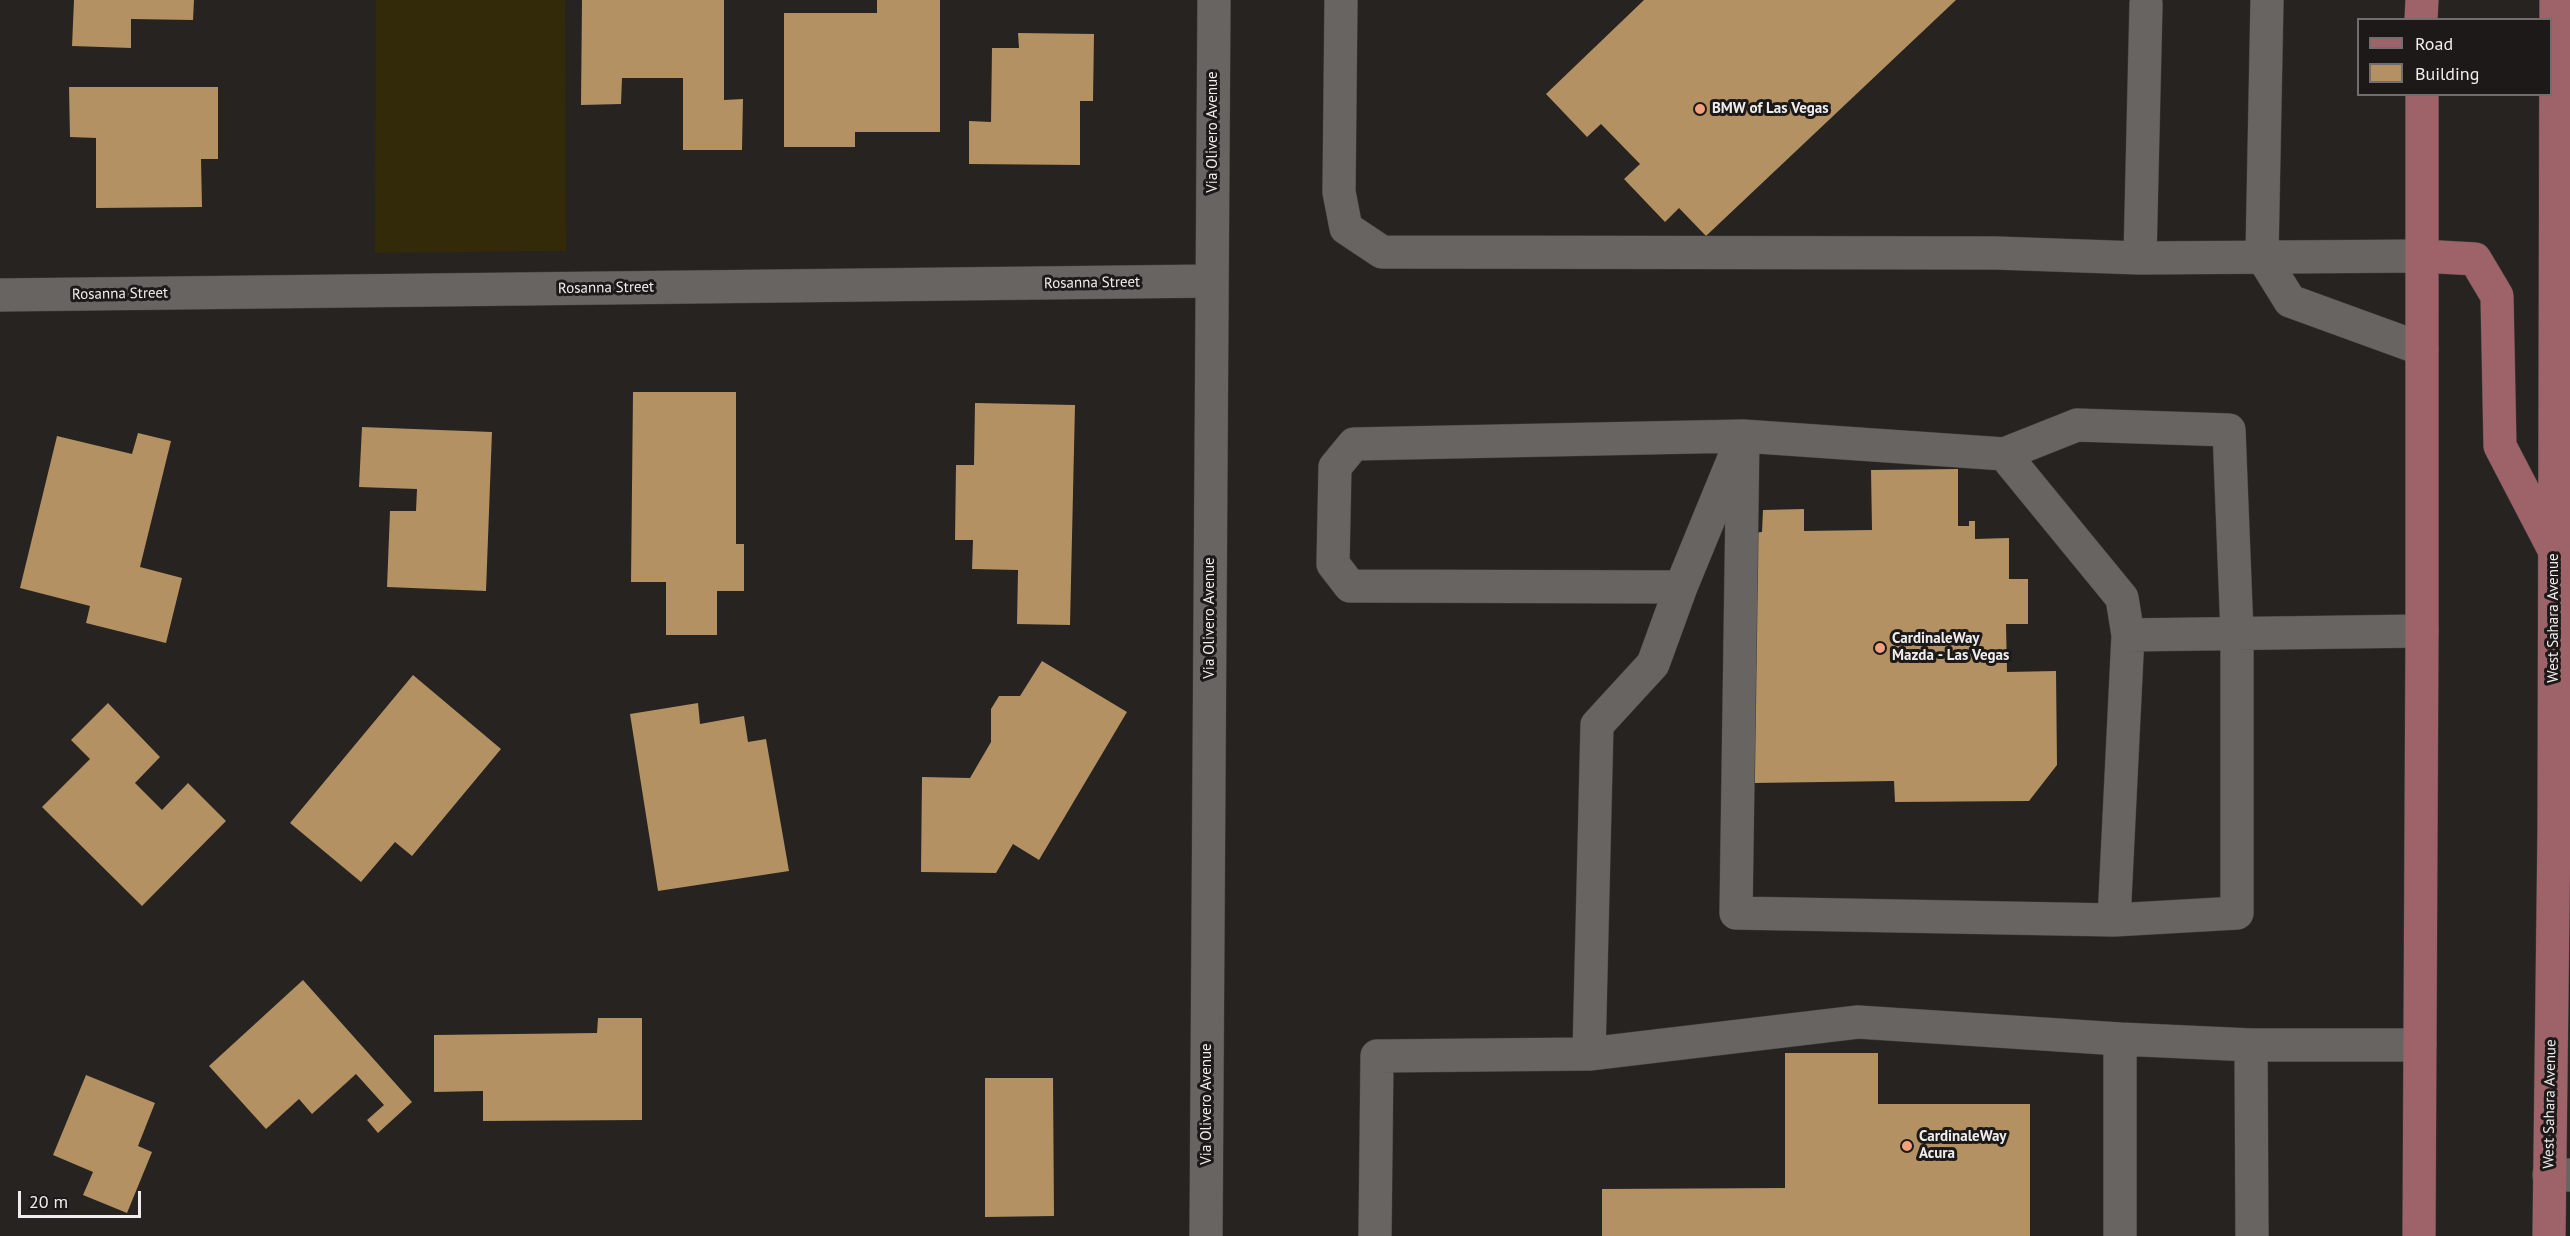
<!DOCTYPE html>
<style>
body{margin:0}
#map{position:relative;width:2570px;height:1236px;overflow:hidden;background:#262321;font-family:"PT Sans",sans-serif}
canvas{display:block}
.legend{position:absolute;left:2357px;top:18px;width:195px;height:78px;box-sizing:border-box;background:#1c1918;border:2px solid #716e6d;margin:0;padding:8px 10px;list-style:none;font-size:18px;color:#f0eeed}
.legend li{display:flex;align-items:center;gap:12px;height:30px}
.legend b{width:30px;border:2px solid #716e6d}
.scale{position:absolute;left:18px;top:1191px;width:123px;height:27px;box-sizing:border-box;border:3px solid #f0eeed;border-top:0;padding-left:8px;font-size:18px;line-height:21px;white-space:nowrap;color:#f0eeed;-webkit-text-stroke:4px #1c1918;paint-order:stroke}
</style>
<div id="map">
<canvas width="2570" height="1236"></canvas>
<ul class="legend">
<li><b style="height:8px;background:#9d6369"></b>Road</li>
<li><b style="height:16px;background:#b39162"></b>Building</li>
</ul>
<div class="scale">20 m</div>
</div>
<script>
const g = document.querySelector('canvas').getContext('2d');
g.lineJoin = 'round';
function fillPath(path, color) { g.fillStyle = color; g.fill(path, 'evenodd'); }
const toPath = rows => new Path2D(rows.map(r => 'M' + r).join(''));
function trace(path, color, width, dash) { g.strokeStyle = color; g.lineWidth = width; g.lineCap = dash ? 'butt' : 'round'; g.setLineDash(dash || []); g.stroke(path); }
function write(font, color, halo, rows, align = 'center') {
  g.font = font + ' "PT Sans",sans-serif'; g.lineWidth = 6; g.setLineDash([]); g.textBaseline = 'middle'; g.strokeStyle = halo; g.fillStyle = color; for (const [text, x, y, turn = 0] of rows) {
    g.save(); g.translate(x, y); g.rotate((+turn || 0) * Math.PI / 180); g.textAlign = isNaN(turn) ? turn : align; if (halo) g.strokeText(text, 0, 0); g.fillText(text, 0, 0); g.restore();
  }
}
fillPath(toPath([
 [376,0,565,0,566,251,375,253]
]), '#332a09');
fillPath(toPath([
 [74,0,194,0,193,20,131,19,131,48,72,46],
 [582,0,724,0,724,100,743,99,742,150,683,150,683,78,622,78,621,104,581,105],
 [877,0,940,0,940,132,855,132,855,147,784,147,784,13,877,13],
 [1644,0,1956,0,1706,236,1679,208,1665,222,1624,179,1640,164,1601,124,1587,137,1546,94],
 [1018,33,1094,34,1093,101,1080,101,1080,165,969,164,969,121,991,122,992,48,1019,48],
 [69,87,218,87,218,159,201,159,202,207,96,208,96,138,70,137],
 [633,392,736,392,736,544,744,544,744,591,717,591,717,635,666,635,666,582,631,582],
 [975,403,1075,405,1070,625,1017,624,1018,570,972,569,973,540,955,540,956,465,974,465],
 [362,427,492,432,486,591,387,587,390,511,416,511,417,489,359,487],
 [138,433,171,441,140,567,182,578,166,643,86,623,90,606,20,588,57,436,132,454],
 [1958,469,1958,526,1969,526,1969,521,1975,521,1975,539,2009,538,2009,579,2028,579,2028,624,2006,624,2007,672,2056,671,2057,765,2029,801,1895,802,1894,781,1754,783,1751,533,1762,532,1763,510,1804,509,1804,531,1872,530,1871,470],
 [1042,661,1127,712,1039,860,1013,844,996,873,921,872,922,777,970,778,991,742,991,709,999,696,1020,696],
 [413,675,501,749,412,856,395,842,361,882,290,823],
 [108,703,160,757,135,783,162,810,188,783,226,821,142,906,42,807,90,759,71,740],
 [698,703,700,724,744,716,748,742,766,739,789,871,658,891,630,714],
 [303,980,412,1102,378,1133,367,1120,384,1105,356,1074,312,1114,299,1099,266,1129,209,1066],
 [598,1018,642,1018,642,1120,483,1121,483,1091,434,1092,434,1035,597,1033],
 [1785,1053,1878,1053,1878,1104,2030,1104,2030,1236,1602,1236,1602,1189,1785,1188],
 [86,1075,155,1103,138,1146,152,1152,127,1213,83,1195,93,1172,53,1155],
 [985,1078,1053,1078,1054,1216,985,1217]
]), '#b39162');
const minor = toPath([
 [1341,0,1339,192,1346,228,1382,252,1996,253,2140,258,2146,4],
 [2267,0,2262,256,2290,301,2422,349],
 [2140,258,2422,256],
 [0,295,1212,281],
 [2004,454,2077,425,2229,430,2237,633,2237,913,2114,920],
 [1681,587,1350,586,1333,564,1335,467,1354,444,1743,436,1736,913,2114,920,2128,635],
 [2120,1039,2251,1045],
 [1589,1054,1597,725,1653,664,1681,587,1743,436,2004,454,2122,598,2128,635,2422,631],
 [2549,1175,2570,1175],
 [1206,1236,1214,0],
 [1375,1236,1377,1056,1589,1054,1858,1022,2120,1039,2120,1236],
 [2252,1236,2251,1045,2420,1045]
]);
const major = toPath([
 [2421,20,2422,0],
 [2422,256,2475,259,2497,296,2500,446,2552,546],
 [2419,1236,2422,631,2422,94],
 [2549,1236,2554,828,2556,0]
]);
trace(minor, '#403e3c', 34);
trace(major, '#403e3c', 34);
trace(minor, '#686462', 33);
trace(major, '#9d6369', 33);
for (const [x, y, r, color] of [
 [1700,109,6,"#f2a17e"],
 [1880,648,6,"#f2a17e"],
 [1907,1146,6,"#f2a17e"]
]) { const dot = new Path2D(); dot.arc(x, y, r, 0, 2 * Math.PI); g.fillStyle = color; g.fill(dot); trace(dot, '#1c1918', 2); }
write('bold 15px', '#f0eeed', '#1c1918', [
 ["BMW of Las Vegas",1712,109],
 ["CardinaleWay",1892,639],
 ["Mazda - Las Vegas",1892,656],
 ["CardinaleWay",1919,1137],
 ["Acura",1919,1154]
], 'left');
write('15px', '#f0eeed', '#1c1918', [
 ["Via Olivero Avenue",1213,132,-90],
 ["Rosanna Street",1092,283,-1],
 ["Rosanna Street",606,288,-1],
 ["Rosanna Street",120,294,-1],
 ["Via Olivero Avenue",1210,618,-90],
 ["West Sahara Avenue",2554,618,-90],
 ["Via Olivero Avenue",1207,1104,-90],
 ["West Sahara Avenue",2550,1104,-89]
]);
</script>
